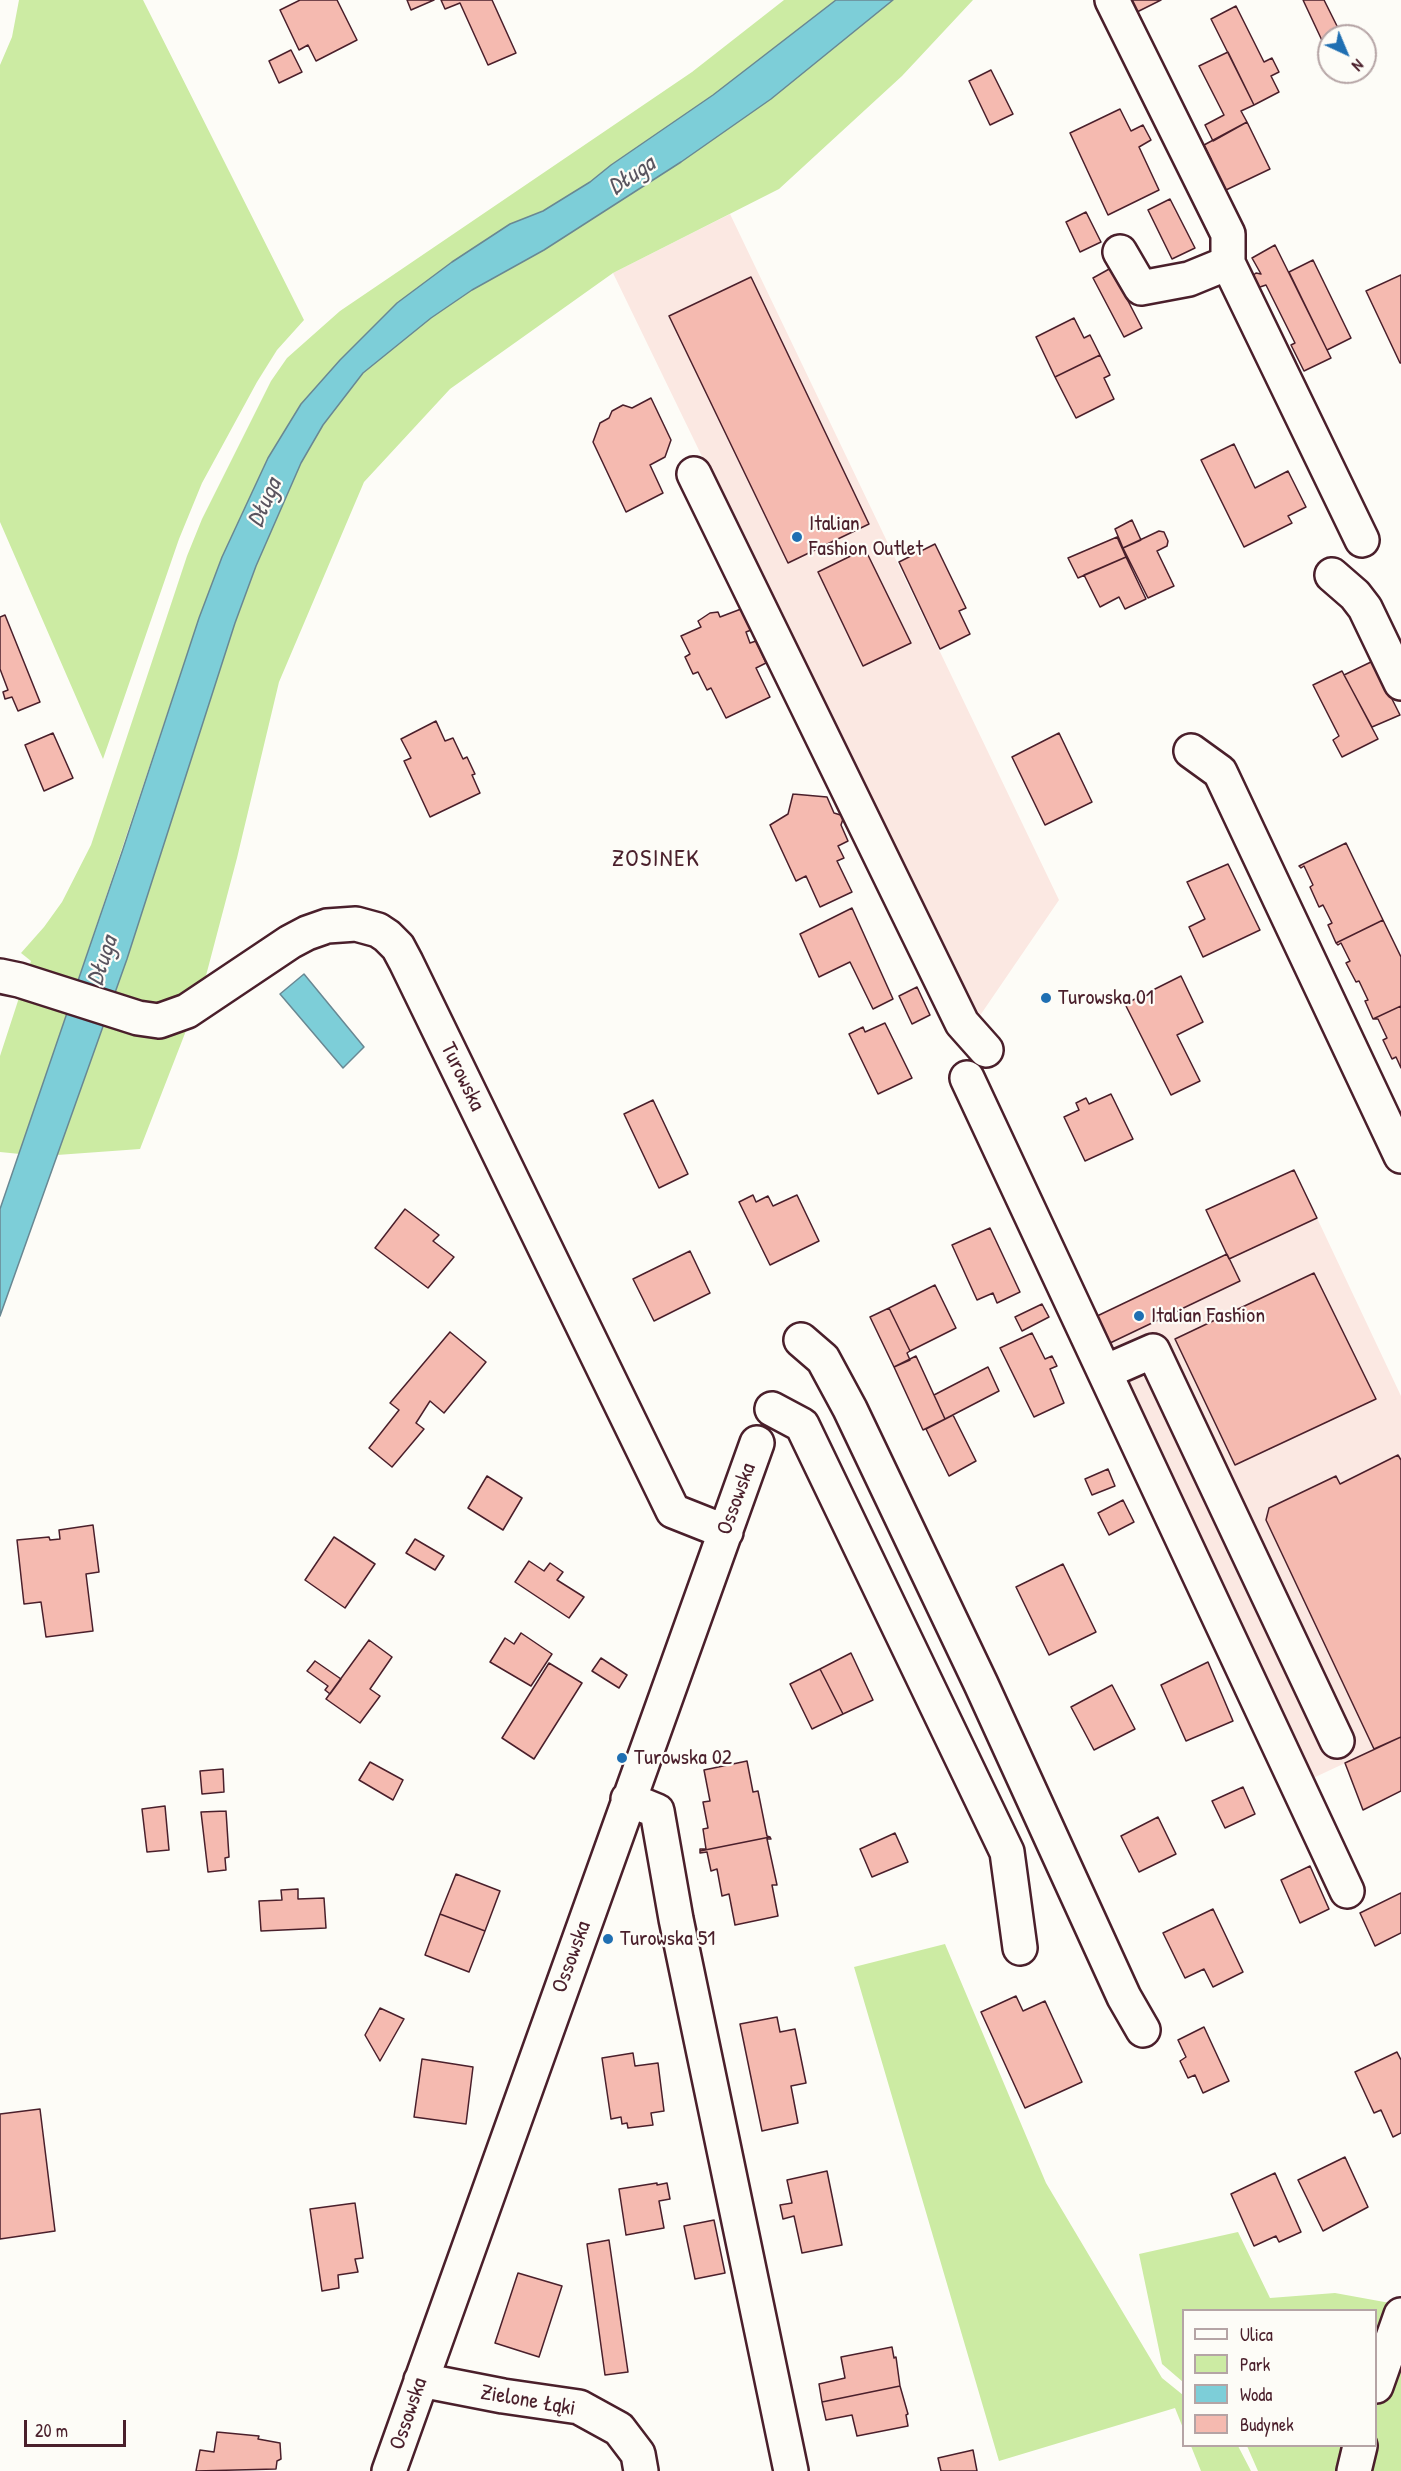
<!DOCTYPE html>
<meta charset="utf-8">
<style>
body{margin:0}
#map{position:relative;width:1401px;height:2471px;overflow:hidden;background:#fdfcf7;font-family:"Patrick Hand",sans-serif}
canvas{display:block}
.legend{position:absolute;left:1182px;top:2309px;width:195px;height:138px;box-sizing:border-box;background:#fdfcf7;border:2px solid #b5a4a5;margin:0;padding:8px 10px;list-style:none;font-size:18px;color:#4a1f2b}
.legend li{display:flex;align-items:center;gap:12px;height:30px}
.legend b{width:30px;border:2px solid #b5a4a5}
.north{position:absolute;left:1317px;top:24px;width:60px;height:60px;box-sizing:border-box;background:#fdfcf7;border:2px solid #b5a4a5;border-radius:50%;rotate:136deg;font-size:16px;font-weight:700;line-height:24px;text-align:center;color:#4a1f2b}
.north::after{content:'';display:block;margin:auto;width:21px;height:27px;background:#1f6fb2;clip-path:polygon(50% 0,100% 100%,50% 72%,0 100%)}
.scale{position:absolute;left:24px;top:2420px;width:102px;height:27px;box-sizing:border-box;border:3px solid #4a1f2b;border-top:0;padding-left:8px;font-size:18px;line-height:21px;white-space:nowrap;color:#4a1f2b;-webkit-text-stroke:4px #fdfcf7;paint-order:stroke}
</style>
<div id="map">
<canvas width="1401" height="2471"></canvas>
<ul class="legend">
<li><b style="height:8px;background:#fdfcf7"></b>Ulica</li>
<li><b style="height:16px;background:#cceba3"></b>Park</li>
<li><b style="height:16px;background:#7dced8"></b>Woda</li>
<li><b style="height:16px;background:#f5bab0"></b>Budynek</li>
</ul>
<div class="north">N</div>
<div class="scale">20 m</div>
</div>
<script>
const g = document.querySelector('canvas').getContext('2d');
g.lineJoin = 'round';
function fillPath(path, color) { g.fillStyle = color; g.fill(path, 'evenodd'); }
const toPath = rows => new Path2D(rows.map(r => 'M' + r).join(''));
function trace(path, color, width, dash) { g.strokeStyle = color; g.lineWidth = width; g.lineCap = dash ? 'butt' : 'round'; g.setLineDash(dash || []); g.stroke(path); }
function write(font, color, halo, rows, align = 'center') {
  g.font = font + ' "Patrick Hand",sans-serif'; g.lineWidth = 4.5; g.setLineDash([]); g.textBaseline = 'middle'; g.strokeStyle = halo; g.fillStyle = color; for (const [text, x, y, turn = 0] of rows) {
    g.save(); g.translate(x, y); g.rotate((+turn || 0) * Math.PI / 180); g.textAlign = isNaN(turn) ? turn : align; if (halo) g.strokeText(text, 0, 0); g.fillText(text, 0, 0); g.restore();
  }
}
fillPath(toPath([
 [730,214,1059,900,979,1017,972,1013,613,273],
 [1317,1218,1401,1396,1401,1737,1311,1779,1095,1317]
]), '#fbe8e2');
fillPath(toPath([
 [19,0,143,0,304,320,277,350,257,382,202,483,179,539,103,759,0,522,0,65,12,37],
 [784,0,836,0,713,95,611,165,590,182,543,211,510,224,452,262,397,303,340,360,301,404,199,618,20,1154,0,1152,0,1056,31,961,21,953,44,927,62,902,91,845,187,556,202,519,271,381,287,358,340,311,692,72],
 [893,0,973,0,902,76,779,189,613,273,450,389,364,482,279,682,237,858,203,987,140,1149,57,1155,127,959,235,623,256,566,301,463,323,425,363,373,431,317,472,290,544,250,681,162,771,99],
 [945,1944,1046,2183,1162,2378,1183,2395,1183,2428,1175,2408,999,2461,854,1967],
 [1238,2232,1270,2298,1335,2293,1401,2305,1401,2471,1258,2471,1247,2446,1376,2446,1376,2310,1184,2310,1183,2382,1162,2364,1139,2254],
 [1191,2446,1238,2446,1251,2471,1201,2471]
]), '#cceba3');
const water = toPath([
 [836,0,893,0,771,99,681,162,544,250,472,290,431,318,363,373,323,425,301,463,256,566,235,623,127,959,0,1316,0,1209,123,849,199,618,222,557,268,458,301,404,340,360,397,303,452,262,510,224,543,211,590,182,611,165,713,95,836,0],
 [304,974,364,1047,343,1068,280,994,304,974]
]);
fillPath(water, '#7dced8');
trace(water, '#698893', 1.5);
const building = toPath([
 [300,0,337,0,357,40,316,61,308,45,299,50,280,10,300,0],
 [407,0,434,0,411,10,407,0],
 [441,0,492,0,516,53,488,65,460,3,445,9,441,0],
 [1128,0,1161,0,1135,13,1128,0],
 [1303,0,1324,0,1342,36,1329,36,1329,48,1326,49,1303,0],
 [1236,6,1264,62,1272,58,1279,72,1271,76,1279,92,1254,105,1211,19,1236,6],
 [291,50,302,72,279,83,269,61,291,50],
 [1228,52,1254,105,1241,111,1247,122,1213,141,1205,125,1224,115,1199,66,1228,52],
 [991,70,1013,114,990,125,969,81,991,70],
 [1120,109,1131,131,1143,125,1151,140,1139,147,1159,190,1108,215,1070,133,1120,109],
 [1247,122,1270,169,1226,190,1219,176,1213,179,1205,162,1211,159,1204,145,1247,122],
 [1170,199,1195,248,1172,259,1148,210,1170,199],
 [1086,212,1101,242,1080,252,1066,222,1086,212],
 [1275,245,1331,358,1304,371,1291,345,1295,343,1266,285,1257,288,1251,277,1256,273,1261,274,1252,258,1275,245],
 [1313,260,1351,338,1327,350,1289,272,1313,260],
 [1111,268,1142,328,1124,337,1093,278,1111,268],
 [1401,275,1401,363,1400,363,1366,291,1401,275],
 [751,277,869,524,788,563,669,316,751,277],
 [1074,318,1084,338,1090,335,1100,355,1055,377,1036,337,1074,318],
 [1100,355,1110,375,1104,378,1114,399,1076,418,1055,377,1100,355],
 [651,398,671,440,665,457,650,465,663,493,626,512,593,442,600,423,609,418,612,411,623,405,632,408,651,398],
 [1234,444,1255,488,1288,471,1306,507,1288,516,1292,523,1244,547,1201,460,1234,444],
 [1132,520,1141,540,1123,548,1115,529,1132,520],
 [1159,531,1164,532,1168,541,1167,546,1157,551,1174,586,1148,598,1123,548,1159,531],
 [1117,537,1126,557,1078,578,1068,558,1117,537],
 [935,544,966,608,959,611,970,634,940,649,899,562,935,544],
 [865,549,911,643,863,666,818,572,865,549],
 [1126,557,1146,599,1125,609,1119,597,1100,607,1084,575,1126,557],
 [741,609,751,630,746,632,750,643,756,641,766,663,756,668,770,697,726,718,711,688,707,690,698,672,693,674,685,657,690,654,681,636,701,627,698,621,710,613,718,612,720,617,741,609],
 [5,615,40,702,18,711,12,697,5,699,3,692,8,690,0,669,0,617,5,615],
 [1373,661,1400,715,1372,727,1344,675,1373,661],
 [1342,671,1378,739,1342,757,1333,740,1339,736,1313,685,1342,671],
 [436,721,445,741,453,738,463,759,467,757,475,774,472,775,480,793,430,817,404,761,411,758,401,739,436,721],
 [53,733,73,778,44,791,25,745,53,733],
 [1059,733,1092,802,1045,825,1012,757,1059,733],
 [793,794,827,797,834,813,844,816,841,825,848,841,838,846,844,858,837,861,852,892,820,907,806,876,796,881,770,825,788,814,793,794],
 [1346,843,1383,920,1336,943,1328,925,1332,923,1323,905,1319,907,1310,887,1313,885,1304,866,1301,868,1299,866,1346,843],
 [1228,864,1260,930,1203,957,1189,927,1205,919,1187,882,1228,864],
 [852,908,893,999,873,1009,850,962,819,977,800,934,852,908],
 [1383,920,1401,957,1401,1006,1373,1019,1365,1001,1368,1000,1359,981,1356,982,1346,963,1350,961,1341,943,1338,945,1336,943,1383,920],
 [1181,976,1203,1022,1177,1035,1200,1081,1171,1095,1125,1004,1181,976],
 [917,987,930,1015,912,1024,899,996,917,987],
 [1401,1006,1401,1068,1396,1057,1392,1059,1383,1040,1387,1038,1378,1019,1373,1019,1401,1006],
 [885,1023,912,1078,878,1094,849,1034,863,1027,865,1032,885,1023],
 [1111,1094,1133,1139,1085,1161,1064,1117,1079,1110,1076,1103,1086,1098,1089,1104,1111,1094],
 [653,1100,688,1174,659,1188,624,1114,653,1100],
 [1294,1170,1317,1218,1229,1259,1206,1210,1294,1170],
 [753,1195,756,1202,768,1196,773,1206,797,1195,819,1241,770,1265,739,1202,753,1195],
 [405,1209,439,1235,433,1241,454,1257,428,1288,375,1248,405,1209],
 [990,1228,1020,1292,997,1303,993,1293,977,1300,952,1245,990,1228],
 [690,1251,710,1293,654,1321,633,1279,690,1251],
 [1227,1254,1240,1281,1108,1344,1095,1317,1227,1254],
 [1314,1273,1376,1399,1235,1465,1175,1339,1314,1273],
 [935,1285,956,1328,910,1351,889,1308,935,1285],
 [1042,1304,1049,1317,1022,1331,1015,1317,1042,1304],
 [889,1308,910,1351,907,1353,910,1360,894,1367,870,1317,889,1308],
 [450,1332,486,1362,444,1413,430,1401,416,1423,424,1429,392,1467,369,1448,399,1410,390,1403,450,1332],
 [1032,1333,1045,1359,1052,1356,1057,1366,1050,1369,1064,1403,1034,1417,1000,1348,1032,1333],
 [916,1356,945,1419,923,1430,894,1367,916,1356],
 [988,1367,999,1391,945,1419,934,1395,988,1367],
 [953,1415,976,1461,949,1476,926,1429,953,1415],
 [1398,1455,1401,1460,1401,1737,1374,1749,1266,1520,1269,1508,1336,1476,1340,1484,1398,1455],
 [1108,1469,1115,1486,1092,1495,1085,1479,1108,1469],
 [487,1476,522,1498,503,1530,468,1508,487,1476],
 [1123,1500,1134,1522,1109,1535,1098,1513,1123,1500],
 [93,1525,99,1572,86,1574,93,1631,46,1637,41,1602,24,1604,17,1540,49,1537,50,1540,60,1539,59,1530,93,1525],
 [334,1537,375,1564,345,1608,305,1580,334,1537],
 [415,1539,444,1556,435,1570,406,1553,415,1539],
 [529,1561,544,1571,550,1563,563,1572,557,1580,584,1597,569,1618,515,1582,529,1561],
 [1063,1564,1096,1632,1049,1655,1016,1587,1063,1564],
 [521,1633,552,1654,531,1686,490,1662,505,1638,514,1644,521,1633],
 [369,1640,392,1657,370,1689,380,1696,360,1723,326,1699,369,1640],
 [851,1653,873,1700,843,1714,820,1669,851,1653],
 [601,1658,627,1675,619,1688,592,1671,601,1658],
 [315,1661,341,1679,330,1694,325,1690,328,1686,307,1671,315,1661],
 [1208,1662,1233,1721,1186,1741,1161,1685,1208,1662],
 [549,1663,582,1683,534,1759,502,1738,549,1663],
 [820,1669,843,1714,812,1729,790,1684,820,1669],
 [1112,1685,1135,1729,1094,1750,1071,1707,1112,1685],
 [1401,1737,1401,1791,1363,1810,1345,1763,1401,1737],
 [747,1761,753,1792,758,1791,767,1836,770,1837,700,1851,700,1849,706,1849,703,1829,708,1828,703,1802,710,1801,704,1770,747,1761],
 [370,1762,403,1780,393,1800,359,1780,370,1762],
 [223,1769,224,1792,202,1794,200,1771,223,1769],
 [1243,1787,1255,1814,1225,1828,1212,1801,1243,1787],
 [165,1806,169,1850,147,1852,142,1809,165,1806],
 [226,1811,229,1857,225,1858,226,1870,208,1872,201,1812,226,1811],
 [1158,1817,1176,1854,1139,1872,1121,1836,1158,1817],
 [895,1833,908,1862,872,1877,860,1849,895,1833],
 [770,1837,771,1839,767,1839,777,1885,772,1885,778,1916,735,1925,729,1894,722,1896,717,1869,711,1871,707,1852,700,1853,700,1851,770,1837],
 [1310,1866,1329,1909,1300,1923,1281,1880,1310,1866],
 [456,1874,500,1891,485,1931,440,1914,456,1874],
 [298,1889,298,1899,324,1898,326,1928,261,1931,259,1901,282,1900,281,1890,298,1889],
 [1401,1893,1401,1933,1375,1946,1360,1913,1401,1893],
 [1213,1909,1243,1972,1213,1987,1204,1969,1185,1978,1163,1933,1213,1909],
 [440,1914,485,1931,469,1972,425,1955,440,1914],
 [1016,1996,1023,2011,1045,2001,1082,2082,1025,2108,981,2012,1016,1996],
 [380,2008,404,2019,380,2061,365,2035,380,2008],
 [777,2017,780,2032,795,2029,806,2083,791,2086,798,2123,762,2131,740,2024,777,2017],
 [1204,2027,1229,2081,1203,2093,1195,2075,1188,2078,1180,2061,1186,2057,1178,2040,1204,2027],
 [1397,2052,1401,2060,1401,2133,1393,2137,1381,2110,1374,2113,1355,2072,1397,2052],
 [633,2053,635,2066,658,2063,664,2111,651,2113,653,2125,628,2128,627,2123,622,2124,621,2117,611,2119,602,2058,633,2053],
 [422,2059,473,2067,466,2124,414,2117,422,2059],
 [40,2109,55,2231,0,2239,0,2114,40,2109],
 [1345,2157,1368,2207,1323,2231,1298,2180,1345,2157],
 [827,2171,842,2245,802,2253,794,2216,783,2219,780,2205,792,2203,787,2180,827,2171],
 [1275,2173,1301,2232,1279,2242,1276,2236,1254,2246,1231,2194,1275,2173],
 [657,2183,657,2185,667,2183,670,2199,659,2201,664,2228,626,2235,619,2189,657,2183],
 [355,2203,363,2258,355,2259,358,2272,338,2275,339,2288,322,2291,310,2209,355,2203],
 [714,2220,725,2273,695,2279,684,2226,714,2220],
 [609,2240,628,2372,605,2375,587,2244,609,2240],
 [518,2273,562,2286,539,2357,495,2343,518,2273],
 [892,2347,894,2358,896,2357,900,2386,822,2402,819,2384,845,2378,841,2357,892,2347],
 [900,2386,908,2414,906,2415,908,2426,857,2436,852,2415,826,2420,822,2402,900,2386],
 [217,2432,259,2436,258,2439,280,2443,281,2459,277,2461,276,2469,196,2471,200,2450,214,2452,217,2432],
 [973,2450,977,2471,941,2471,938,2458,973,2450]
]);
fillPath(building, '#f5bab0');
trace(building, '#4a1f2b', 1.5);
const minor = toPath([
 [1112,0,1228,234,1228,263,1362,540],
 [1120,252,1141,288,1189,279,1228,263],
 [694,474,962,1023,986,1050],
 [1332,575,1355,595,1365,608,1401,683],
 [1191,751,1220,772,1401,1156],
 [0,976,19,980,138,1018,159,1021,187,1011,290,942,307,933,327,926,356,924,378,930,387,936,398,947,406,962,673,1511,726,1532],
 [967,1078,1347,1891],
 [801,1340,823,1359,850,1409,981,1684,1124,1997,1143,2030],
 [1105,1372,1153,1351,1337,1741],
 [772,1409,802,1425,1007,1852,1020,1948],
 [628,1799,657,1811,676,1919,791,2471],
 [421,2380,503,2396,579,2407,619,2429,638,2454,641,2471],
 [1376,2386,1401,2315],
 [389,2471,757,1443],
 [1354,2471,1360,2446]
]);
trace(minor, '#4a1f2b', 38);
trace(minor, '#fdfcf7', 33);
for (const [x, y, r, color] of [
 [797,537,6,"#1f6fb2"],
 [1046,998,6,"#1f6fb2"],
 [1139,1316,6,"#1f6fb2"],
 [622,1758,6,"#1f6fb2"],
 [608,1939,6,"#1f6fb2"]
]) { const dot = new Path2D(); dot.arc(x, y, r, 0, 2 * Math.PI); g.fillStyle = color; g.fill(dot); trace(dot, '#fdfcf7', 2); }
write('22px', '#4a1f2b', '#fdfcf7', [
 ["Italian",809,524],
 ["Fashion Outlet",809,549],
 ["Turowska 01",1058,998],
 ["Italian Fashion",1151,1316],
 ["Turowska 02",634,1758],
 ["Turowska 51",620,1939]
], 'left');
write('22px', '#4a1f2b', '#fdfcf7', [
 ["Turowska",462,1077,64],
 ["Ossowska",737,1499,-70],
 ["Ossowska",572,1957,-70],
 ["Zielone Łąki",528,2401,10],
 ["Ossowska",409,2414,-71]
]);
write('italic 24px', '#59545f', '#fdfcf7', [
 ["Długa",632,176,-34],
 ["Długa",265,503,-66],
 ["Długa",103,961,-72]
]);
g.letterSpacing = '1.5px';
write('24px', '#4a1f2b', '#fdfcf7', [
 ["ZOSINEK",656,860]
]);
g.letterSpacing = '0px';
</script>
